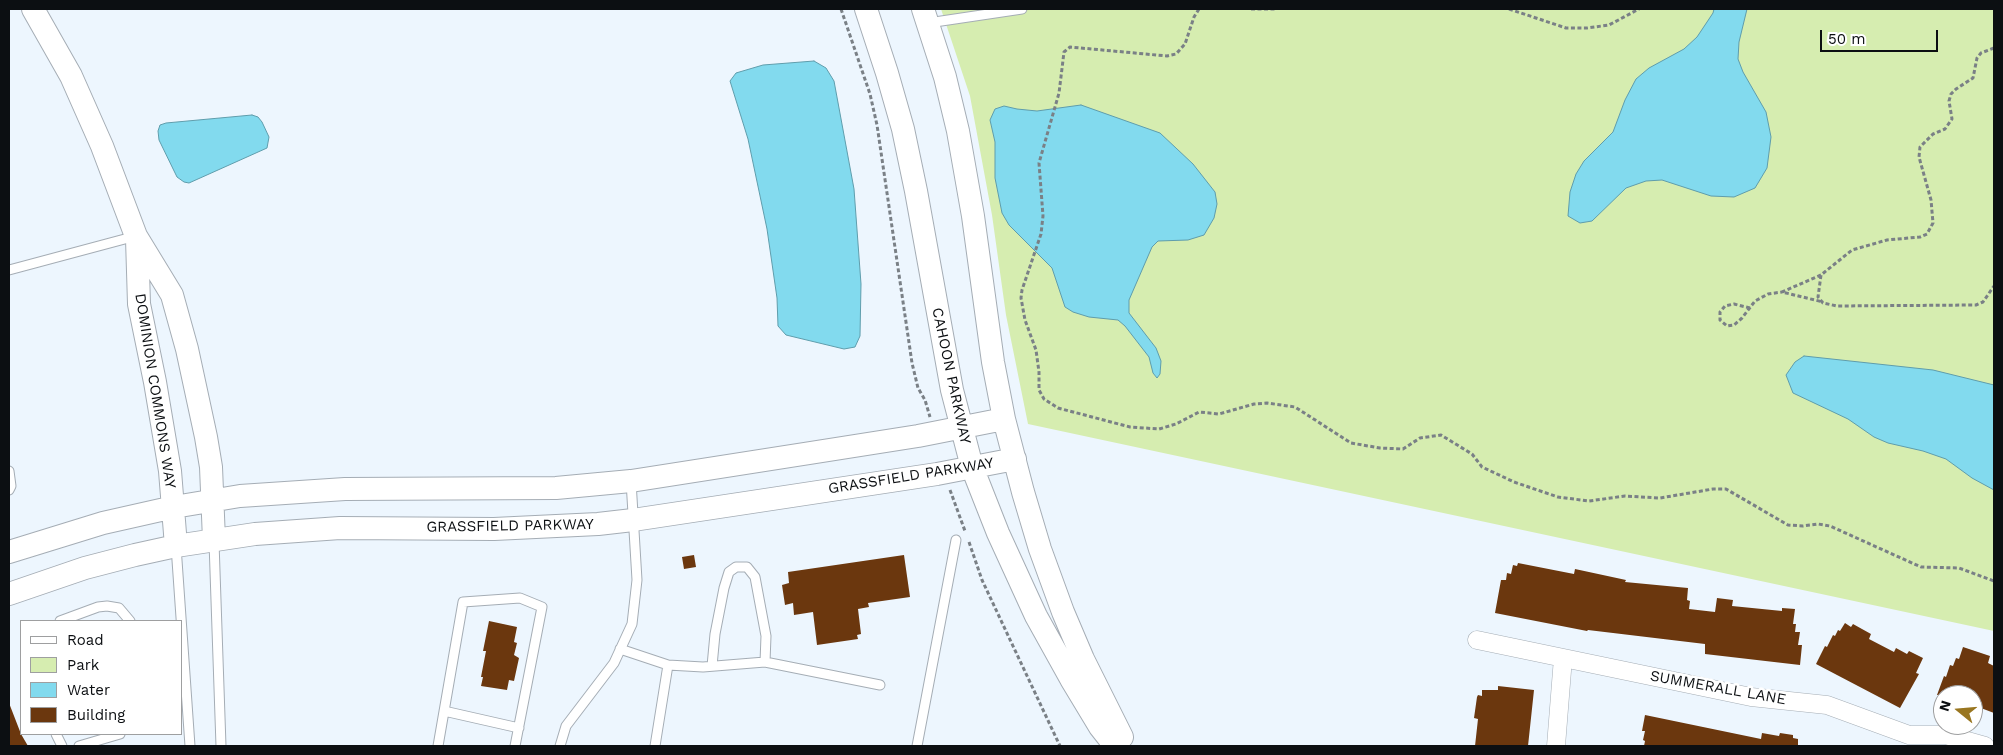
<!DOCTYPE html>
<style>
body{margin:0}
#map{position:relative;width:2003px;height:755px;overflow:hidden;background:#edf6fe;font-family:"Work Sans",sans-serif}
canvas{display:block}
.frame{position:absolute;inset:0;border:10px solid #0c0f12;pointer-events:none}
.legend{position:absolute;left:20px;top:620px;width:162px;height:115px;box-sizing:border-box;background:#fff;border:1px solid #9e9fa0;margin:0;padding:6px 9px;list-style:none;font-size:15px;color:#0c0f12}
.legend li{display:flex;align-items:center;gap:10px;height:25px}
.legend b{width:25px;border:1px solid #9e9fa0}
.north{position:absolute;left:1933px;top:685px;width:50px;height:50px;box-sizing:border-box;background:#fff;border:1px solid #9e9fa0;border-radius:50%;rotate:287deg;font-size:14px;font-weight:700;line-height:20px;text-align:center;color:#0c0f12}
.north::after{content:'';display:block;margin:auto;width:18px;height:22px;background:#997620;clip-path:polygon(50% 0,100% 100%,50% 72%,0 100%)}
.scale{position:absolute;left:1820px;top:30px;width:118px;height:22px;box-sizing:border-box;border:2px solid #0c0f12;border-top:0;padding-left:6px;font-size:15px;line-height:18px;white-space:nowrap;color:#0c0f12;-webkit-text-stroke:4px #fff;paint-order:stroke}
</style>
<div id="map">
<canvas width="2003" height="755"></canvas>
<div class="frame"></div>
<ul class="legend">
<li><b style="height:6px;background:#fff"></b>Road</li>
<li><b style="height:14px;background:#d6edb0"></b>Park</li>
<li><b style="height:14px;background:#82daee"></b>Water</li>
<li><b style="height:14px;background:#6b370e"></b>Building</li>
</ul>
<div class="north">N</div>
<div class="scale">50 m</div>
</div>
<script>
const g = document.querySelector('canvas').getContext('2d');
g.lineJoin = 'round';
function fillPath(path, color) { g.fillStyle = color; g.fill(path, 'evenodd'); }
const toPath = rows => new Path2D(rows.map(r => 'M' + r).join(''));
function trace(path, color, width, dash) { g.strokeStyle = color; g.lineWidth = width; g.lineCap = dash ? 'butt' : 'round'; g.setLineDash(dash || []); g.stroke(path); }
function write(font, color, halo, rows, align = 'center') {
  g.font = font + ' "Work Sans",sans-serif'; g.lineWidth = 5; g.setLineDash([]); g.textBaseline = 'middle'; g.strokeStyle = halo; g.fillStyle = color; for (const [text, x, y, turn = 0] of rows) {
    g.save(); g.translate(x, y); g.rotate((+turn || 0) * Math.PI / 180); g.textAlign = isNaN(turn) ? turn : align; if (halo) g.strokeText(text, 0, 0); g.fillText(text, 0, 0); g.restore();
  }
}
fillPath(toPath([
 [941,9,1994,9,1994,631,1028,424,1006,315,992,215,970,96]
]), '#d6edb0');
const water = toPath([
 [1714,9,1747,9,1739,42,1738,59,1743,72,1766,112,1771,137,1767,168,1755,188,1734,197,1711,196,1662,180,1646,181,1626,188,1592,221,1580,223,1568,216,1570,192,1576,174,1584,161,1613,132,1625,100,1636,79,1649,68,1684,49,1697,37,1713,13,1714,9],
 [814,61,826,68,834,81,854,189,861,284,860,336,855,347,844,349,786,335,778,326,777,298,767,229,748,139,730,81,736,73,763,65,814,61],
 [1081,105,1160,133,1193,164,1215,192,1217,204,1214,218,1204,235,1188,240,1158,241,1152,247,1129,300,1129,313,1156,348,1161,361,1160,374,1157,378,1153,373,1149,357,1125,326,1118,320,1089,317,1073,312,1065,307,1052,268,1009,225,1002,213,995,178,995,142,990,120,995,109,1004,106,1017,109,1037,111,1081,105],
 [252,115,258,117,262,122,269,137,267,148,189,183,184,182,177,177,159,140,158,131,160,125,166,123,252,115],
 [1804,356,1933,370,1994,385,1994,490,1972,478,1946,459,1923,451,1888,443,1874,437,1848,419,1793,393,1786,375,1795,362,1804,356]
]);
fillPath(water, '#82daee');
trace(water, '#5f9dac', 1);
fillPath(toPath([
 [694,555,696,567,684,569,682,557],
 [904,555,910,597,868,603,869,607,858,609,861,634,857,635,858,639,817,645,813,612,794,615,793,603,785,605,782,585,789,583,788,572],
 [1518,563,1574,574,1575,569,1626,580,1625,582,1688,588,1687,600,1690,601,1689,609,1715,612,1717,598,1733,600,1732,606,1782,611,1782,608,1795,609,1793,624,1796,624,1795,632,1800,632,1798,645,1802,645,1800,665,1705,654,1705,644,1588,630,1587,631,1495,613,1501,580,1506,580,1507,573,1511,574,1513,565,1517,566],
 [489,621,517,627,514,642,517,643,514,655,519,658,514,681,509,680,507,690,481,686,483,677,481,677,486,651,483,651],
 [1845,623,1851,627,1853,624,1871,634,1869,639,1894,652,1896,648,1907,654,1909,651,1923,658,1916,673,1919,674,1900,708,1816,664,1825,646,1827,647,1833,635,1835,636,1838,630,1840,631],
 [1963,647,1990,656,1988,663,1994,666,1994,713,1973,705,1973,695,1937,695,1944,676,1946,677,1950,665,1953,666,1956,658,1959,659],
 [1498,686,1534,690,1528,746,1475,746,1478,719,1474,718,1477,697,1478,695,1482,696,1482,690,1498,690],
 [9,703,21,734,28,746,9,746],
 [1645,715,1761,739,1762,733,1779,736,1780,733,1793,735,1793,738,1798,739,1798,746,1644,746,1645,741,1643,740,1645,731,1642,731]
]), '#6b370e');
const service = toPath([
 [928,23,1022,9],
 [9,270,136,236],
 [9,471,11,486,9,490],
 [214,542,221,746],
 [176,546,190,746],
 [60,621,98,607,107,606,119,608,130,621],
 [620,649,668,665,655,746],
 [668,665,703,667,765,662,880,685],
 [712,666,715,634,724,588,729,572,736,567,747,567,755,577,766,636,765,662],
 [444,711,519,728],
 [56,734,62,746],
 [79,746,120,734],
 [438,746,463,602,520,598,542,607,515,746],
 [560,746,566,726,614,663,632,624,637,580,631,481],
 [917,746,956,540]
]);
const minor = toPath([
 [1477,640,1751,697,1827,705,1909,735,1946,735,1985,746],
 [1556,746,1563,658]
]);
const tertiary = toPath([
 [33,9,71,76,102,146,136,236,172,295,187,349,206,437,211,467,214,540],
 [866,9,887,73,903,129,916,191,952,390,972,467,998,533,1036,616,1071,679,1100,727,1115,746],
 [923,9,945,77,958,131,973,216,993,362,1004,419,1023,492,1040,549,1063,612,1083,659,1122,737],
 [137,239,139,304,155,382,170,471,176,546],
 [9,552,103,523,174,507,240,496,345,489,556,488,631,481,810,453,918,436,1004,419],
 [9,594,85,568,135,555,176,546,255,534,340,528,494,529,598,524,633,520,937,474,1015,459]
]);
trace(service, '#a5adb5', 11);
trace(minor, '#a5adb5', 19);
trace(tertiary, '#a5adb5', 24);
trace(toPath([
 [841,9,870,94,877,125,912,363,918,388,925,400,930,417],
 [1199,9,1194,17,1185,44,1176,54,1167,56,1070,47,1064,52,1059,93,1039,163,1043,216,1041,234,1022,290,1021,298,1025,320,1036,350,1039,372,1039,390,1044,399,1058,408,1130,427,1159,429,1176,424,1199,412,1219,414,1254,404,1267,403,1295,407,1351,443,1380,448,1403,449,1420,438,1441,435,1472,454,1482,467,1514,482,1558,497,1589,501,1625,496,1660,498,1713,489,1726,489,1788,525,1803,526,1818,524,1830,526,1921,567,1959,568,1994,581],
 [1251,9,1275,9],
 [1509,9,1566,28,1587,28,1609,25,1639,9],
 [1994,48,1981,53,1977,58,1973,78,1956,89,1951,94,1949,101,1952,119,1945,129,1933,134,1920,147,1919,157,1931,200,1933,223,1927,234,1920,237,1887,240,1852,250,1821,275,1818,297,1823,303,1837,306,1976,305,1983,302,1994,286],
 [1821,275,1782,292,1823,302],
 [1750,308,1734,304,1725,306,1720,312,1720,320,1727,326,1734,325,1742,318,1755,301,1768,294,1782,292],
 [950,490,965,531],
 [969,542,982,580,1060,746]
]), '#7a8086', 3, [4, 2.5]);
trace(service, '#fff', 9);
trace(minor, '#fff', 18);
trace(tertiary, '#fff', 22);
write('15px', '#0c0f12', '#fff', [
 ["CAHOON PARKWAY",951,376,78],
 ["DOMINION COMMONS WAY",155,391,81],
 ["GRASSFIELD PARKWAY",911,476,-9],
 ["GRASSFIELD PARKWAY",510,526,-1],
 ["SUMMERALL LANE",1718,688,10]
]);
</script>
